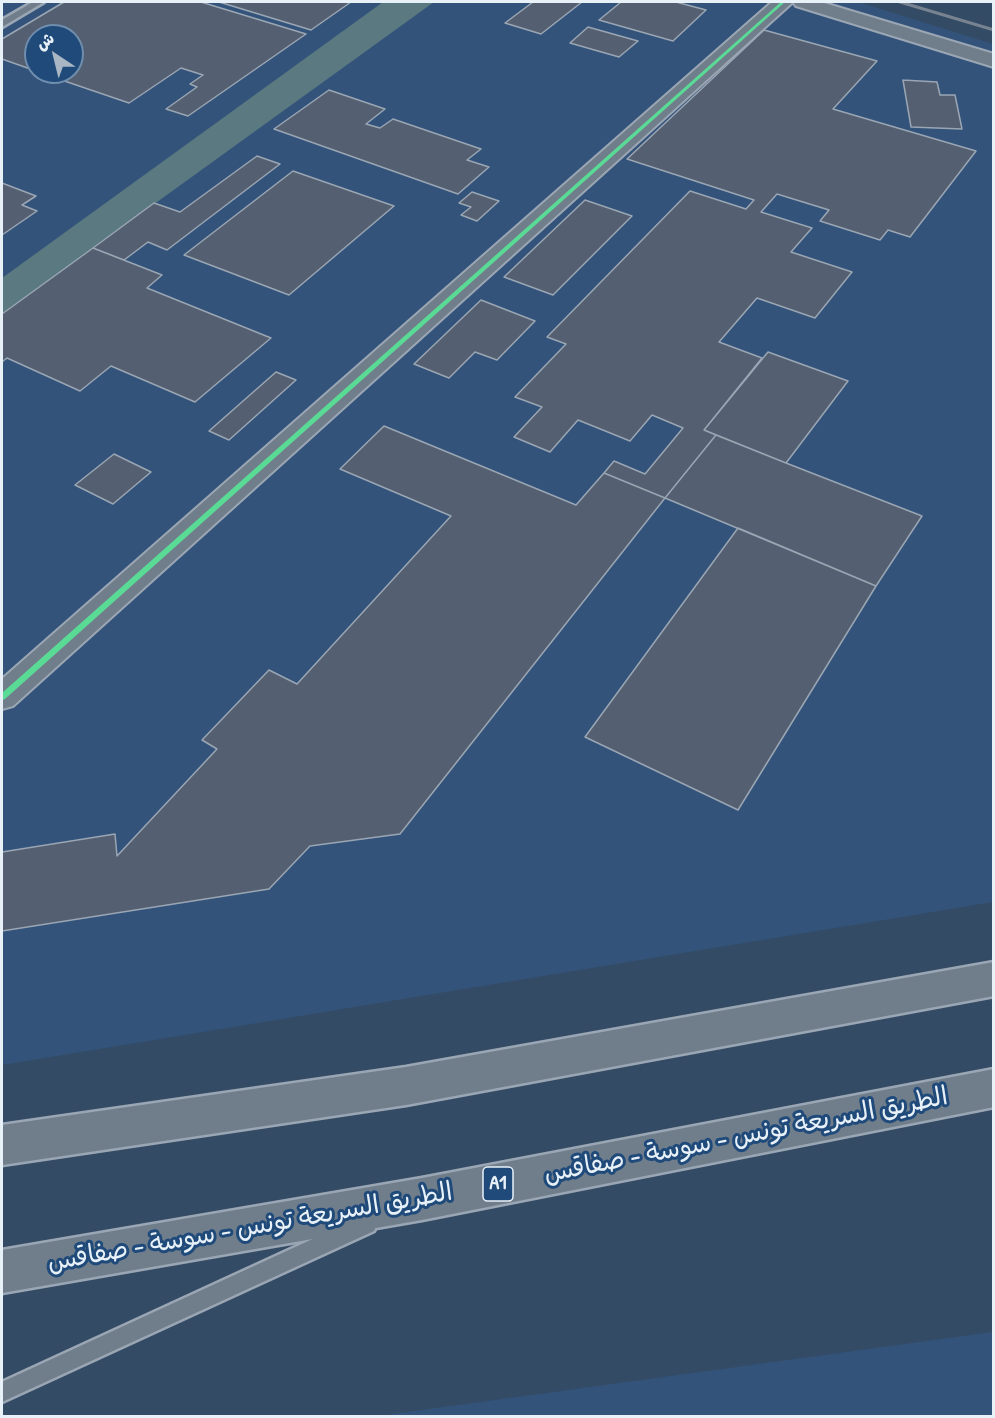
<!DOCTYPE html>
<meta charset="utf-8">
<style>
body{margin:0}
#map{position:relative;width:995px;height:1418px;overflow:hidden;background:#344b65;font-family:"Patrick Hand","Playpen Sans Arabic",sans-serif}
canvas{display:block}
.frame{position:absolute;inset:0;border:3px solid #e8f1f8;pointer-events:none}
.north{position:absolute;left:24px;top:24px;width:60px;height:60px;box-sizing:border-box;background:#1f4a7a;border:2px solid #6f8dac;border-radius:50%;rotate:325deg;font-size:16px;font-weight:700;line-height:24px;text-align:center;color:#e8f1f8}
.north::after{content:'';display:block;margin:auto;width:21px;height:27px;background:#a9b7c5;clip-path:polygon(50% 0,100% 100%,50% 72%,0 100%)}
</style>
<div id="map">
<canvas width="995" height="1418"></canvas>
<div class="frame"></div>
<div class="north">ش</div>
</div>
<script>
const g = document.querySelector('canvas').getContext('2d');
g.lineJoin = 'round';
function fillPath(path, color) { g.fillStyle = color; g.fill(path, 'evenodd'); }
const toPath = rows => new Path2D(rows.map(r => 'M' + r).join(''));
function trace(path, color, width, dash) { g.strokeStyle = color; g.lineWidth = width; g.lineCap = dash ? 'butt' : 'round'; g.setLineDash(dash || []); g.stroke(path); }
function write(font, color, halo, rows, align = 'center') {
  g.font = font + ' "Patrick Hand","Playpen Sans Arabic",sans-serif'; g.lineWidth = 6; g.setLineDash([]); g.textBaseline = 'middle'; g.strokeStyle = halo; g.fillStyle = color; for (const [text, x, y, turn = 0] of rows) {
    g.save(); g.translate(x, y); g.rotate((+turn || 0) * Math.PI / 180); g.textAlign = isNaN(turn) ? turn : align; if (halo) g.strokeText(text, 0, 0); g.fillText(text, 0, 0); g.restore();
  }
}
fillPath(toPath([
 [2,2,858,2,993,44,993,902,2,1065],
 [36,36,72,36,72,72,36,72],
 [993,1332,993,1416,378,1416]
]), '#33537b');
fillPath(toPath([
 [383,2,434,2,2,314,2,278]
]), '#5a7980');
const building = toPath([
 [64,2,201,2,306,34,188,116,166,109,197,87,190,84,203,75,181,68,129,103,38,72,72,72,72,36,36,36,36,71,2,59,2,39,64,2],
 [219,2,351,2,311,30,219,2],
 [533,2,582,2,541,34,505,23,533,2],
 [621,2,676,2,706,10,673,41,599,20,621,2],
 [588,27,638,41,619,57,570,43,588,27],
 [764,30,877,61,833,109,976,151,910,237,888,230,880,240,820,221,829,210,777,194,761,212,812,228,791,252,852,272,815,318,757,298,719,342,762,358,704,430,716,435,665,498,604,473,614,461,645,474,683,428,652,415,630,441,578,420,550,452,514,437,542,407,515,397,566,344,547,337,690,191,746,209,754,200,627,159,764,30],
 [903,80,937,82,940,95,955,95,962,129,911,127,903,80],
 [329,90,385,109,366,124,380,128,393,119,481,149,467,160,489,167,458,194,274,129,329,90],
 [257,156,280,164,167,250,148,242,124,260,93,248,154,203,180,212,257,156],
 [293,171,394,206,289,295,184,255,293,171],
 [2,183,36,196,22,205,37,211,2,235,2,183],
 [472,192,499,201,477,221,461,215,471,207,459,203,472,192],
 [585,200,632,216,553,295,504,277,585,200],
 [93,248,162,275,147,288,271,338,195,402,111,366,80,391,7,358,2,362,2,314,93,248],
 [481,300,535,321,497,360,475,352,449,378,414,364,481,300],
 [768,352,848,381,786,463,704,430,768,352],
 [276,372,296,380,229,440,209,431,276,372],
 [384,426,576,505,604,473,665,498,400,834,310,846,269,889,2,931,2,852,115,834,117,856,217,749,202,740,269,670,297,684,451,516,340,469,384,426],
 [716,435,786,463,922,516,876,586,665,498,716,435],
 [114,454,151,472,113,504,75,485,114,454],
 [738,528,876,586,738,810,585,737,738,528]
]);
fillPath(building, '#546071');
trace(building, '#9aa6b3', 1.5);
const lane = toPath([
 [33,2,44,2,2,27,2,20,33,2],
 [367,1214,374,1217,377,1224,374,1231,2,1402,2,1382,367,1214]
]);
const street = toPath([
 [772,2,793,2,13,706,2,709,2,679,772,2],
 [793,2,821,2,994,54,994,67,796,6,793,2]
]);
const highway = toPath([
 [994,962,994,996,406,1105,2,1165,2,1125,406,1067,994,962],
 [994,1069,994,1107,422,1220,2,1293,2,1250,422,1178,994,1069]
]);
trace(lane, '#9aa6b3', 5);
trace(street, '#9aa6b3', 4);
trace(highway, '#9aa6b3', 5);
fillPath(lane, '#707e8c');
fillPath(street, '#707e8c');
fillPath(highway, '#707e8c');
trace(toPath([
 [900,2,994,30]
]), '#778390', 3);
fillPath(toPath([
 [781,2,785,2,5,699,2,700,2,693,781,2]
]), '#5adb95');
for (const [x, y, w] of [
 [498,1184,30]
]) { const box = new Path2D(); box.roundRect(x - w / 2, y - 17, w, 34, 4.5); g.fillStyle = '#1f4a7a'; g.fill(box); trace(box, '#e8f1f8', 1.5); }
write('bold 20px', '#e8f1f8', null, [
 ["A1",498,1184]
]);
write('26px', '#e8f1f8', '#1f4a7a', [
 ["الطريق السريعة تونس - سوسة - صفاقس",746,1136,-11],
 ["الطريق السريعة تونس - سوسة - صفاقس",250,1228,-10]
]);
</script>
